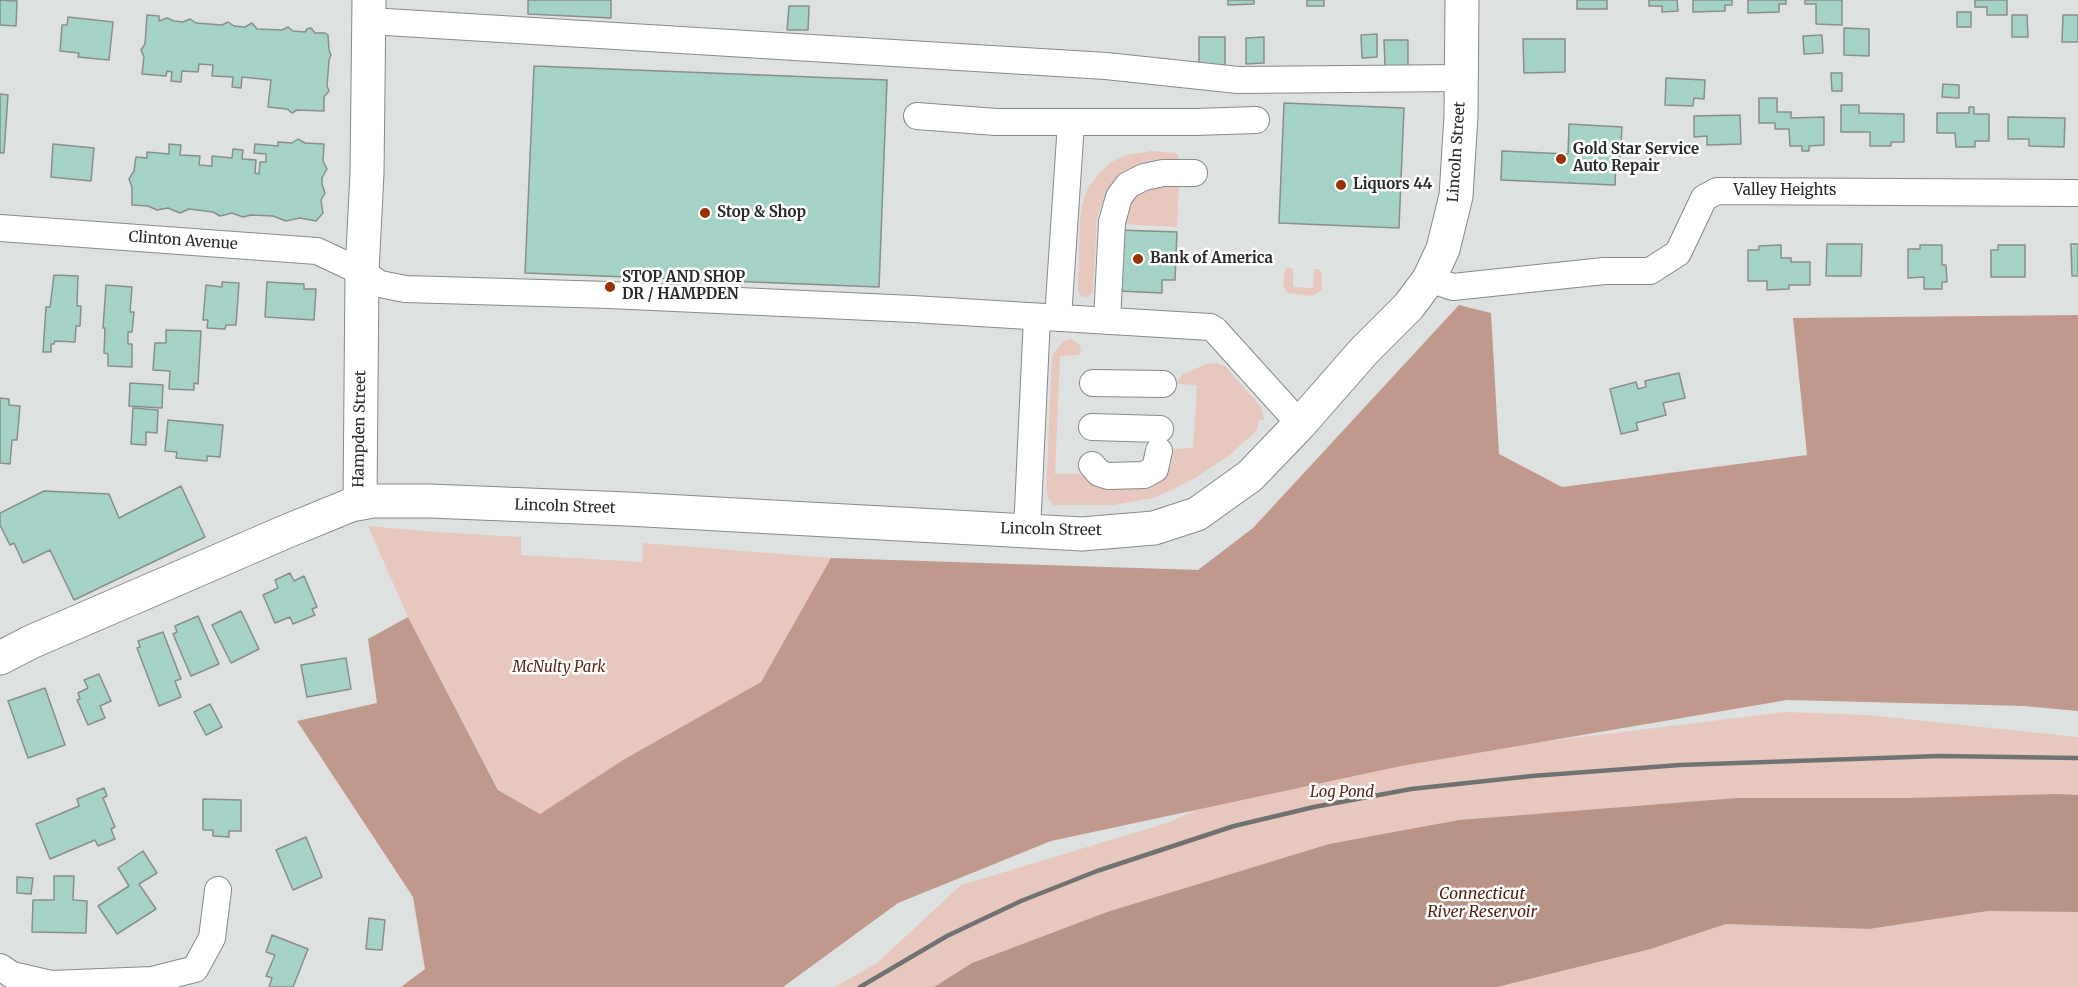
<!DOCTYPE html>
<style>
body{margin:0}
canvas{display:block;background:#dde1e0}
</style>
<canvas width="2078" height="987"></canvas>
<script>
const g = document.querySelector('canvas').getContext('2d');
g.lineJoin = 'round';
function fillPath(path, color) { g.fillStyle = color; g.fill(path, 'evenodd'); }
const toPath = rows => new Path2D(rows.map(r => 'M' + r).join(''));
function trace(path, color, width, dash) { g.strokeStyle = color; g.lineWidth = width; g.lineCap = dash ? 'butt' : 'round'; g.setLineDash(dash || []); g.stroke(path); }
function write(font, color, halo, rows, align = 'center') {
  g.font = font + ' Merriweather,serif'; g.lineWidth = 5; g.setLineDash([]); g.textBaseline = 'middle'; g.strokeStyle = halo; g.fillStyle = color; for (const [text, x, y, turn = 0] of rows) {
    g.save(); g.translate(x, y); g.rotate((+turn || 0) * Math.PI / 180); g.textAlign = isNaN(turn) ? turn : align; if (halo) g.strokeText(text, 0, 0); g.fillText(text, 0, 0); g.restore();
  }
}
fillPath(toPath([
 [1152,151,1176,153,1179,157,1177,161,1110,190,1101,206,1097,219,1093,292,1088,297,1081,296,1078,291,1078,284,1080,220,1082,206,1087,190,1098,174,1113,161,1127,155],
 [1179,184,1177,227,1119,224,1120,212,1143,188],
 [1288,267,1293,269,1293,287,1313,288,1314,269,1319,269,1322,273,1322,290,1312,296,1287,293,1283,285,1284,273],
 [1072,339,1080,345,1081,352,1078,355,1060,356,1055,474,1079,474,1088,478,1161,480,1170,468,1174,449,1193,448,1197,385,1178,384,1178,380,1183,374,1206,364,1216,363,1225,366,1261,407,1264,420,1259,420,1257,430,1231,454,1195,478,1174,489,1153,498,1113,505,1053,505,1049,500,1046,491,1052,356,1063,341],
 [368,526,436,532,521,537,521,555,642,562,643,543,831,558,761,682,623,760,540,814,499,790,408,617],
 [1785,712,1867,715,2078,737,2078,795,1904,798,1736,798,1459,820,1107,912,972,963,934,987,835,987,877,963,961,885,1167,823,1251,786,1374,743,1541,742],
 [1988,911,2078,912,2078,987,1497,987,1651,949,1726,924,1869,929]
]), '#e8c8be');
fillPath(toPath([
 [1459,305,1491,313,1499,454,1562,487,1807,455,1793,318,2078,315,2078,711,2024,706,1787,700,1401,766,1051,841,898,903,783,987,401,987,425,969,413,897,297,721,377,703,368,639,408,617,498,790,540,814,623,760,761,682,831,558,1198,570,1253,528]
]), '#c0998c');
fillPath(toPath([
 [2057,794,2078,795,2078,912,1988,911,1869,929,1726,924,1651,949,1497,987,934,987,972,963,1107,912,1329,844,1459,820,1736,798,1904,798]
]), '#ba9387');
const building = toPath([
 [0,0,17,1,16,26,0,25,0,0],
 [528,0,611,0,611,18,528,14,528,0],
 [1228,0,1254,0,1254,4,1228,5,1228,0],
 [1307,0,1324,0,1324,6,1307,6,1307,0],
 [1577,0,1607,0,1607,9,1577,9,1577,0],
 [1649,0,1677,0,1678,11,1662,12,1662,6,1649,6,1649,0],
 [1693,0,1732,0,1732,5,1725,5,1725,11,1693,12,1693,0],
 [1748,0,1786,0,1786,4,1779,4,1779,12,1748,13,1748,0],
 [1805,0,1842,0,1842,25,1816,24,1816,4,1805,4,1805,0],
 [1975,0,2007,0,2007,15,1987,15,1987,7,1975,7,1975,0],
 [789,6,809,6,808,30,787,30,789,6],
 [1957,12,1971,12,1971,27,1957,27,1957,12],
 [147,15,159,16,159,21,167,18,174,21,183,22,190,19,196,23,222,25,228,22,234,26,245,27,252,23,257,29,282,30,288,27,293,31,305,32,307,29,311,28,315,33,325,33,328,35,329,50,331,55,329,60,327,86,329,91,324,97,324,111,297,110,292,113,287,109,268,107,271,80,242,77,241,88,232,87,233,77,212,76,213,65,199,64,198,72,182,71,181,82,171,81,172,72,167,71,166,76,142,74,144,57,141,50,145,44,147,15],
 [2012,15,2027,15,2028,37,2012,37,2012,15],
 [2063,15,2078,15,2078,42,2062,42,2063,15],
 [68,17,113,22,109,60,78,57,79,53,60,51,62,25,67,25,68,17],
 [1844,28,1869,29,1869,56,1844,55,1844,28],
 [1377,34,1377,57,1362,58,1361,35,1377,34],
 [1822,35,1823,53,1804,54,1803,36,1822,35],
 [1199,37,1225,37,1225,65,1199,65,1199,37],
 [1264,37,1264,63,1246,64,1246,38,1264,37],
 [1523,39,1565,39,1565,72,1524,73,1523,39],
 [1384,40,1408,40,1408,66,1385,66,1384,40],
 [534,66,887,80,879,287,525,273,534,66],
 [1831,73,1842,73,1842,91,1832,91,1831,73],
 [1666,78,1705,80,1704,99,1694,98,1693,106,1665,105,1666,78],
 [1943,84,1959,85,1959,98,1942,97,1943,84],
 [0,94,8,95,4,153,0,153,0,94],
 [1759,98,1777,98,1777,112,1791,112,1791,118,1824,117,1824,145,1809,146,1809,151,1802,151,1802,146,1790,146,1789,129,1775,129,1775,123,1759,123,1759,98],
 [1284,103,1404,108,1399,228,1279,223,1284,103],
 [1841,105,1859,105,1859,113,1904,114,1904,142,1891,142,1891,146,1870,146,1870,132,1841,132,1841,105],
 [1969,107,1974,107,1974,114,1989,114,1989,141,1975,141,1975,147,1956,147,1955,133,1937,133,1937,113,1969,113,1969,107],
 [1740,115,1741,144,1707,145,1707,136,1694,137,1694,116,1740,115],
 [2008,117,2065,118,2064,147,2029,146,2029,139,2008,139,2008,117],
 [1569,124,1622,127,1620,163,1616,163,1615,185,1501,180,1502,151,1568,154,1569,124],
 [298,139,305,143,324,144,323,161,327,169,322,178,322,184,325,193,321,200,323,213,316,221,300,218,286,221,273,216,251,215,243,217,232,213,220,216,213,212,189,209,180,213,168,208,157,210,148,206,132,205,132,187,129,179,134,171,136,157,147,158,147,152,169,154,169,144,181,145,180,155,200,156,199,165,212,166,212,156,232,158,233,149,243,150,242,159,256,160,255,173,259,174,260,162,266,162,266,154,254,153,255,144,278,146,278,142,292,143,298,139],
 [53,144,94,148,91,181,51,177,53,144],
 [1119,230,1177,232,1175,280,1162,280,1162,293,1118,291,1119,230],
 [1827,244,1862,244,1861,276,1826,276,1827,244],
 [2071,244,2078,244,2078,276,2072,276,2071,244],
 [1781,245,1781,258,1791,258,1791,262,1810,262,1810,285,1789,285,1789,289,1767,290,1767,281,1748,281,1748,250,1759,250,1759,246,1781,245],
 [1920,245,1942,245,1942,265,1946,265,1947,282,1942,282,1942,289,1924,289,1924,277,1908,278,1908,249,1920,249,1920,245],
 [1998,245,2025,245,2025,277,1991,277,1991,250,1998,250,1998,245],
 [54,275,78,276,77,306,81,306,80,326,76,326,75,342,55,341,54,344,51,344,51,352,43,352,46,307,50,307,54,275],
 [222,282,239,283,236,325,226,325,225,329,207,328,208,320,203,320,206,285,222,287,222,282],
 [267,282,304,284,304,289,316,289,314,320,265,317,267,282],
 [106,285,132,287,130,312,134,312,132,332,128,332,128,344,132,344,132,367,108,366,108,354,104,353,105,328,103,328,106,285],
 [166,330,201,331,198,384,194,383,194,390,169,389,170,371,153,370,155,343,166,343,166,330],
 [1679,373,1685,398,1663,403,1666,415,1636,423,1638,430,1621,434,1610,389,1636,382,1638,389,1646,387,1645,381,1679,373],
 [130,383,163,385,162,408,129,406,130,383],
 [0,398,9,399,9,405,20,406,17,440,12,440,10,464,0,463,0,398],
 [133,408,158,410,157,433,146,432,146,445,131,444,133,408],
 [168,420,223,425,220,457,207,456,207,461,176,458,177,452,165,451,168,420],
 [181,486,205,537,74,600,50,550,23,563,14,543,10,545,0,525,0,513,44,491,109,494,119,518,181,486],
 [290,573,294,581,304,576,317,607,312,609,315,615,293,624,290,617,275,623,263,595,278,588,275,580,290,573],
 [241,611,259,649,231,663,212,625,241,611],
 [198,616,219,664,191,676,173,634,177,632,175,626,198,616],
 [163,632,181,679,175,681,181,697,159,706,137,648,140,647,138,641,163,632],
 [346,658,351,689,307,697,301,665,346,658],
 [99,674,111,701,100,706,105,718,88,725,77,700,80,699,78,693,88,688,84,680,99,674],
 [45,688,65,745,28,758,8,701,45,688],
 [210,704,222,727,206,735,194,712,210,704],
 [104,788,107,796,103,798,115,827,111,829,115,839,98,846,95,840,50,859,36,824,79,806,77,799,104,788],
 [203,799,241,800,241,831,229,831,229,837,213,836,213,830,203,830,203,799],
 [306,837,322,877,293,890,276,850,306,837],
 [143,851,157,873,139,884,156,909,117,934,98,906,129,886,118,868,143,851],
 [54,876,74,876,73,900,87,901,86,933,32,932,33,900,54,900,54,876],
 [17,877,33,878,31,894,17,893,17,877],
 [369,918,385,920,382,950,366,949,369,918],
 [272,935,308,949,293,987,269,987,272,978,266,976,275,955,266,952,272,935]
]);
fillPath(building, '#a4d2c6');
trace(building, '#898d8c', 1.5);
const minor = toPath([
 [370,21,1106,66,1238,80,1461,78],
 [917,116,996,122,1195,122,1256,120],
 [0,228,317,251,362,272,380,284,405,289,609,295,913,309,1210,327,1215,330,1300,424],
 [1429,279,1453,287,1604,271,1650,271,1678,253,1704,198,1717,191,2078,193],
 [1058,318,1071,123],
 [1107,321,1112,222,1119,197,1128,185,1144,177,1163,173,1194,173],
 [1093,383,1163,384],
 [1092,427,1160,429],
 [1092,465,1099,473,1108,476,1144,475,1155,469,1159,451],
 [1027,531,1037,317],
 [0,967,12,975,51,984,152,980,195,969,212,938,218,890]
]);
const major = toPath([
 [360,503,362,272,367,173,369,0],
 [0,658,31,642,285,532,351,505,373,501,430,501,627,509,1082,534,1154,528,1197,514,1250,476,1300,424,1364,351,1409,306,1429,279,1443,249,1456,196,1461,116,1462,0]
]);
trace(minor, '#868a89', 28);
trace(major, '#868a89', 35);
trace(minor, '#fff', 26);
trace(major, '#fff', 33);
trace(toPath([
 [860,987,947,936,1021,901,1097,871,1234,826,1314,807,1411,789,1532,776,1680,765,1939,756,2078,758]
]), '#707271', 4.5);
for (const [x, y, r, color] of [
 [1561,159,6,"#983207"],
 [1341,185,6,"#983207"],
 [705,213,6,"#983207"],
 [1138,259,6,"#983207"],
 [610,287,6,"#983207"]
]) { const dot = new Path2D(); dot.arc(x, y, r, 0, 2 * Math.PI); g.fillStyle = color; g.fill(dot); trace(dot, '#fff', 2); }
write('bold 15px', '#292b2a', '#fff', [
 ["Gold Star Service",1573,150],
 ["Auto Repair",1573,167],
 ["Liquors 44",1353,185],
 ["Stop & Shop",717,213],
 ["Bank of America",1150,259],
 ["STOP AND SHOP",622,278],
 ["DR / HAMPDEN",622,295]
], 'left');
write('15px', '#292b2a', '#fff', [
 ["Lincoln Street",1457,152,-86],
 ["Valley Heights",1785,191],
 ["Clinton Avenue",183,241,4],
 ["Hampden Street",360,429,-89],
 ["Lincoln Street",565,507,2],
 ["Lincoln Street",1051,530,1]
]);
write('italic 15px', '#5b2816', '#fff', [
 ["McNulty Park",559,668],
 ["Log Pond",1342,793]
]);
write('italic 16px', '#511f0d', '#fff', [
 ["Connecticut",1482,894],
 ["River Reservoir",1482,912]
]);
</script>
